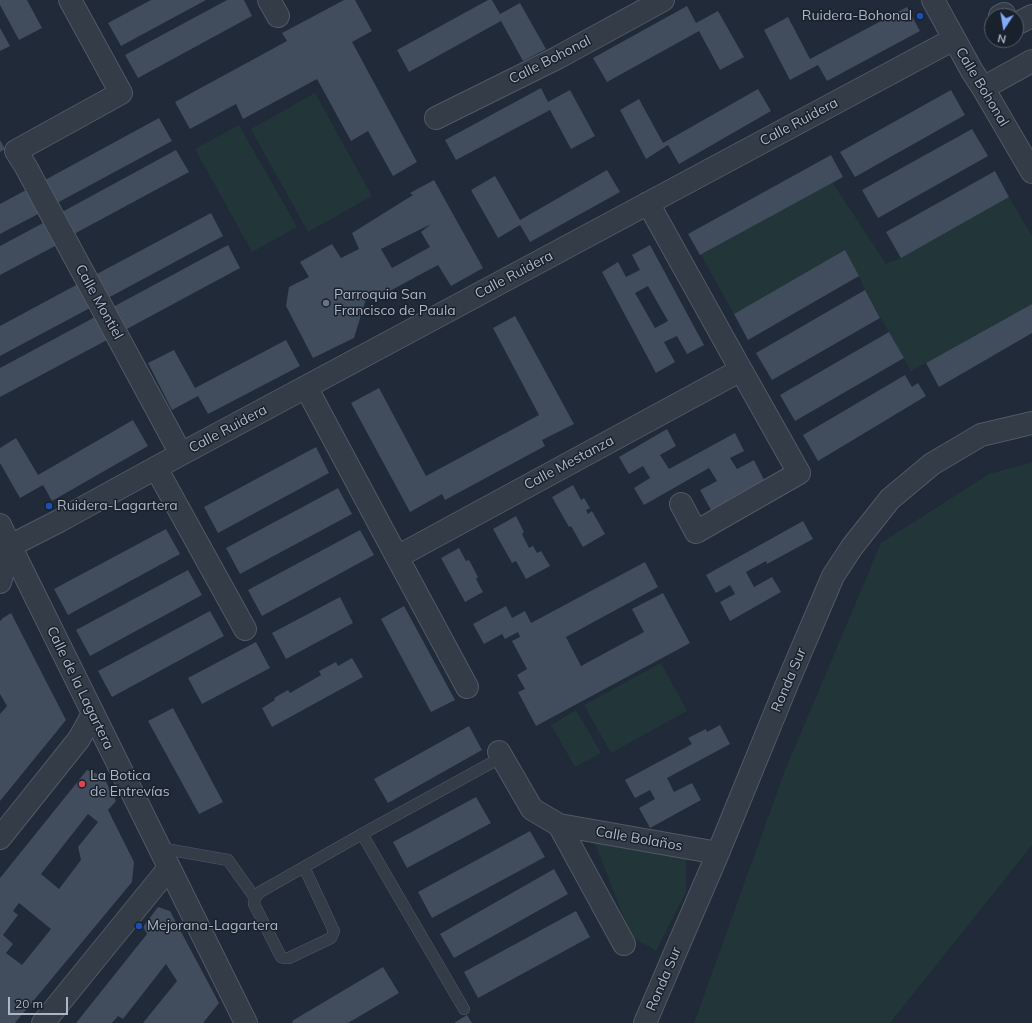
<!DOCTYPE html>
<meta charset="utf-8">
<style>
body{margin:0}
#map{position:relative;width:1032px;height:1023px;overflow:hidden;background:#202a38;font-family:Mulish,sans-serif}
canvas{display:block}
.north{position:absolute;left:984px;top:8px;width:40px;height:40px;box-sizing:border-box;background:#19212d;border:1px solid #555d6a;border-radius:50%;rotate:192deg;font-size:11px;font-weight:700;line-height:16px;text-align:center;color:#aeb6c5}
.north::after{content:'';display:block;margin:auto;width:14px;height:18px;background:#80abf8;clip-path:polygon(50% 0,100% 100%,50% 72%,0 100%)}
.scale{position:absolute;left:8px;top:997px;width:60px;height:18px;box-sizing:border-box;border:2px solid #aeb6c5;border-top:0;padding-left:5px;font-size:12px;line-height:14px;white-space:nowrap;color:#aeb6c5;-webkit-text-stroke:3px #19212d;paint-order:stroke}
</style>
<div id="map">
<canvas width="1032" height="1023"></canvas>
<div class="north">N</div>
<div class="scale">20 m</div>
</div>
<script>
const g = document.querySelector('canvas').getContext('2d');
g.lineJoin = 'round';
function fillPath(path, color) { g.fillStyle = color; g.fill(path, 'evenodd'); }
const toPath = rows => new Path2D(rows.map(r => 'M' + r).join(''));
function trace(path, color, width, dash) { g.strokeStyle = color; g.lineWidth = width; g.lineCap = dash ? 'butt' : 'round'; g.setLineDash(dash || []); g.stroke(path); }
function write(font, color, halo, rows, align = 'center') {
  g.font = font + ' Mulish,sans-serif'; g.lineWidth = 3; g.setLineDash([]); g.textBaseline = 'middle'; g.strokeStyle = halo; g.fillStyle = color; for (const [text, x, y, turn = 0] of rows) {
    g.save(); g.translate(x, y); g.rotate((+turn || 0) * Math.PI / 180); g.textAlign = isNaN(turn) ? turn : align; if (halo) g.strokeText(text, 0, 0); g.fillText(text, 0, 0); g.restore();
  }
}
fillPath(toPath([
 [315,93,372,196,308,232,251,129],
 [239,125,297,227,252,252,195,149],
 [832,182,886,264,901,258,1009,197,1032,236,1032,304,911,371,865,290,859,276,845,251,734,314,701,255],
 [1032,462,1032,845,890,1023,694,1023,784,773,881,543,989,474],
 [661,663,687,711,611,753,584,705],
 [576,710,601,753,575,767,551,725],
 [594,841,686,856,686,892,656,951,631,936]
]), '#223639');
fillPath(toPath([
 [0,0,27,0,42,28,19,40,0,5],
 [151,0,206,0,121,46,108,23],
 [227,0,244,0,252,16,138,78,125,55],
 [344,0,355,0,372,31,352,42,417,162,393,176,368,131,351,141,317,79,243,119,236,104,190,129,175,102,287,41,282,33],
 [488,0,492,0,500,14,520,3,546,49,523,61,501,21,409,72,397,50],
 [687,6,696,23,718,11,744,57,720,70,699,31,607,82,593,58],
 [907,7,920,31,827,81,818,65,790,80,764,30,788,17,810,59],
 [0,28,10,46,0,51],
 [541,88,548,102,570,90,595,136,571,149,550,110,456,160,445,140],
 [758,89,771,111,679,164,668,145,646,159,620,110,639,99,663,143],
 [951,90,965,115,855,177,840,152],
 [159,118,172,141,57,203,45,180],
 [972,129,988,156,878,218,862,190],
 [0,140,5,149,0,152],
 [176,150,189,172,74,234,62,212],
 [831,155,843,177,700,255,688,234],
 [607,170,620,192,530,242,520,225,498,238,471,190,495,176,520,220],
 [995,171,1009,197,901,258,886,232],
 [434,180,483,268,451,286,438,265,373,300,366,299,354,338,313,358,286,306,289,287,309,277,300,262,332,244,341,258,359,249,352,233,413,195,410,193],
 [431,224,421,232,430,247,392,268,381,249],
 [28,189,40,213,0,234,0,204],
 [211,213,223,236,108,298,95,275],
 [45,222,57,245,0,275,0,246],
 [228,245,240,268,125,330,113,307],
 [650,245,704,345,687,354,677,336,664,342,675,362,656,373,602,272,618,262,626,277,640,270,632,255],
 [648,286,668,321,655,328,635,293],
 [845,250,859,276,748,340,734,314],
 [78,284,90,308,0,356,0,326],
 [865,290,880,318,772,380,756,353],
 [1032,304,1032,333,939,387,926,363],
 [515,316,574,424,542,440,545,446,445,500,442,494,410,512,351,403,379,388,426,476,539,415,493,328],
 [95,317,107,340,0,397,0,368],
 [889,332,904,358,795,421,780,395],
 [286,340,300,366,208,414,198,396,172,410,148,363,174,350,195,388],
 [905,375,912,387,918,383,926,396,818,461,803,435],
 [133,420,148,446,52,501,43,485,20,498,0,463,0,448,16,438,38,475],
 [667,429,676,446,660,455,669,469,735,433,744,451,730,458,737,469,754,460,765,482,711,510,700,490,717,481,709,468,644,505,634,488,650,478,643,466,629,474,619,457],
 [316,447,329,473,218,533,204,507],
 [573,485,581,500,584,498,590,508,586,510,588,514,592,511,605,534,583,547,571,526,569,527,552,497],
 [338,488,352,514,240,574,226,548],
 [516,516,524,532,522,534,529,548,533,546,537,553,541,551,550,566,526,579,516,561,512,563,493,529],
 [803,521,813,539,767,564,766,561,746,572,754,587,772,577,781,592,730,621,720,602,735,594,730,585,716,593,706,575],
 [166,529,180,554,68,615,54,589],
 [360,530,374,555,262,616,248,590],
 [459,548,466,561,469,560,478,577,476,579,483,592,465,602,441,558],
 [645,562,658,587,566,637,581,666,644,632,632,609,663,593,690,643,536,726,518,692,525,689,517,675,527,669,512,641,520,637,518,632,505,639,502,634,484,644,473,624,506,606,512,618,525,611,531,623],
 [188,570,202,595,90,656,76,630],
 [340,597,353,623,286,659,272,633],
 [404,606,455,700,431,712,381,619],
 [210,611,224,636,112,697,98,671],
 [11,613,66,720,0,801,0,714,7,706,0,694,0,621,3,618],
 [256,642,270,668,202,704,188,678],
 [352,658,363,677,272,727,262,708,275,700,274,698,288,690,290,693,321,675,319,671,336,662,338,666],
 [173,708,223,802,199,814,148,721],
 [720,725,730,744,667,778,674,792,692,783,701,800,650,828,639,808,655,799,650,790,635,798,625,780,692,744,688,738,706,729,707,732],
 [469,726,482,750,388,803,374,779],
 [87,770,103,776,116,801,108,810,134,862,132,882,15,1023,0,1023,0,878],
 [88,814,98,822,78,847,81,860,59,889,41,874],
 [19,903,51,929,22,965,6,953,13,944,3,935,18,915,13,911],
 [476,797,491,823,407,868,393,842],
 [530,831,545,857,432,918,418,892],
 [554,869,568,894,454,958,440,934],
 [158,907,170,911,219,1003,203,1023,143,1023,177,981,166,964,123,1019,118,1016,112,1023,76,1023,147,934,143,927],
 [576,911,590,937,478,998,464,972],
 [383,967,399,993,348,1023,293,1023,292,1021],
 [467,1015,472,1023,454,1023]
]), '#414c5d');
const lane = toPath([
 [362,834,464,1009],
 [160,848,228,860,255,898],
 [304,867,334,931,331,938,289,958,284,958,281,957,254,904,255,898,260,892,304,867,362,834,502,757]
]);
const street = toPath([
 [70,0,121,93,16,151,26,167,181,454],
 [269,0,278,16],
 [933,0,972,71,983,88,1032,172],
 [1000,16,1004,14,1005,16],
 [1016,24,1032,16],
 [983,88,1032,61],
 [436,118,557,58,663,0],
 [306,387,397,557,741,370,648,203],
 [156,468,245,629],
 [681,504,696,532,799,473,741,370],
 [0,525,246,1023],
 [10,546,59,521,181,454,954,39],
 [397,557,467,687],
 [0,582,10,546],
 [499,752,532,809,559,825,718,853],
 [559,825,624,944],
 [0,838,79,739,93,714],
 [43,1023,169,868],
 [645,1023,718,853,787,684,833,576,852,547,890,499,932,464,981,435,1032,423]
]);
trace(lane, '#515966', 12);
trace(street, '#515966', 24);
trace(lane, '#343c48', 11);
trace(street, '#343c48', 22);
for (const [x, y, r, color] of [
 [920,16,4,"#1a4fb4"],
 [326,303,4,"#6b7280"],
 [49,506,4,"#1a4fb4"],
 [82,784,4,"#e0444e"],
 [139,926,4,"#1a4fb4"]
]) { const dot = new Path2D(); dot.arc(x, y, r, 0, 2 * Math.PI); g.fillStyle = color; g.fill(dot); trace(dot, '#19212d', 1.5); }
write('14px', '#aeb6c5', '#19212d', [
 ["Ruidera-Bohonal",912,16,"right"],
 ["Parroquia San",334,295],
 ["Francisco de Paula",334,311],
 ["Ruidera-Lagartera",57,506],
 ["La Botica",90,776],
 ["de Entrevías",90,792],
 ["Mejorana-Lagartera",147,926]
], 'left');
write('14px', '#aeb6c5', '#19212d', [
 ["Calle Bohonal",550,60,-27],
 ["Calle Bohonal",982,87,59],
 ["Calle Ruidera",799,122,-28],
 ["Calle Ruidera",514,275,-28],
 ["Calle Montiel",99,302,61],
 ["Calle Ruidera",228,429,-28],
 ["Calle Mestanza",569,463,-28],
 ["Ronda Sur",789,680,-67],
 ["Calle de la Lagartera",80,688,64],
 ["Calle Bolaños",639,839,10],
 ["Ronda Sur",664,979,-67]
]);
</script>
